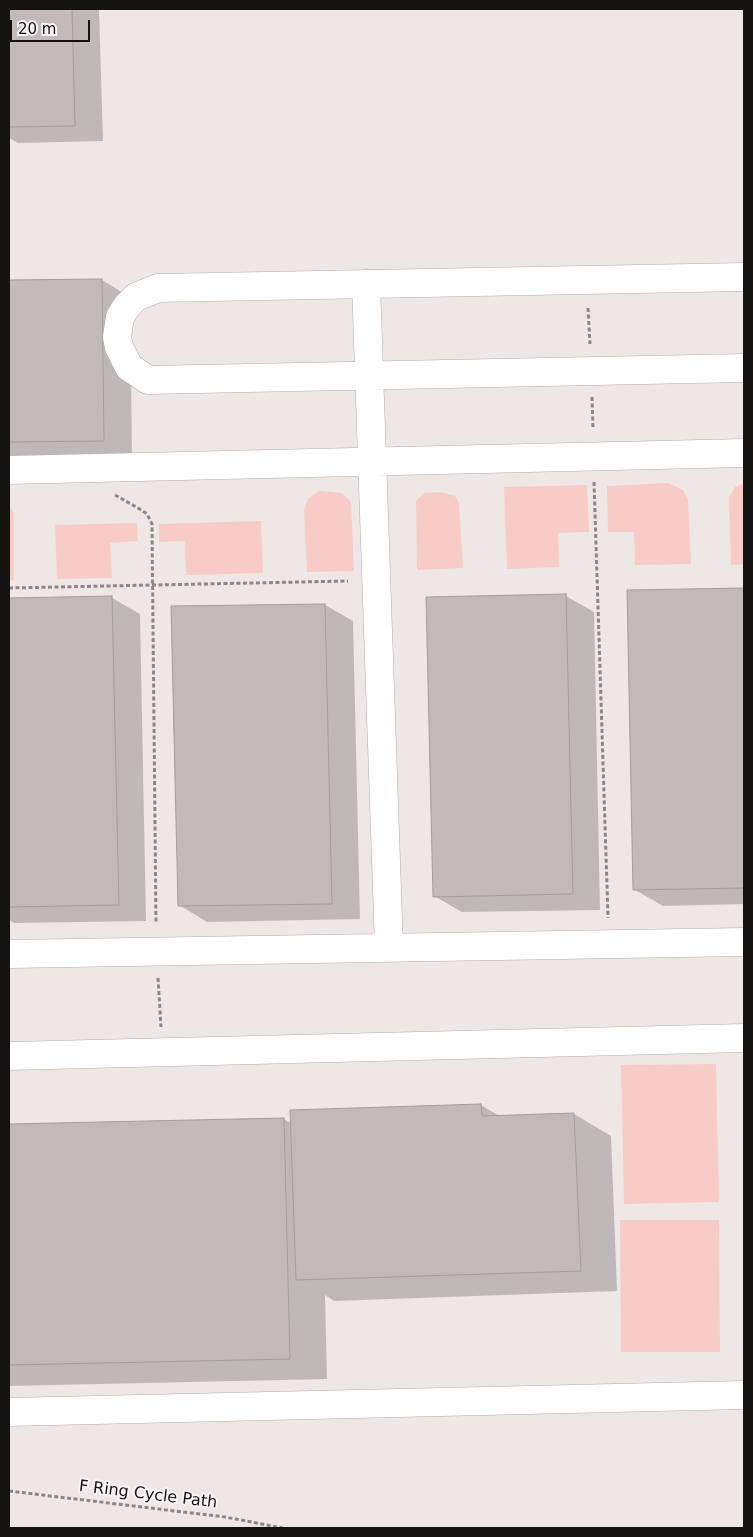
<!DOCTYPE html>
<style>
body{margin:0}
#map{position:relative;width:753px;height:1537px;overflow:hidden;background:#eee7e6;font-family:"DejaVu Sans",sans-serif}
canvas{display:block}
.frame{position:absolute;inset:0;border:10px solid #151212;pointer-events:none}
.scale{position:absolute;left:10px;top:20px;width:80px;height:22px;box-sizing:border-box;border:2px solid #151212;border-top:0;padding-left:6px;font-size:15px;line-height:18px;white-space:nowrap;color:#151212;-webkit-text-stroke:4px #fcf4f3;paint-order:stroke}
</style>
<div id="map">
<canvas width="753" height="1537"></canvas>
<div class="frame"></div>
<div class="scale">20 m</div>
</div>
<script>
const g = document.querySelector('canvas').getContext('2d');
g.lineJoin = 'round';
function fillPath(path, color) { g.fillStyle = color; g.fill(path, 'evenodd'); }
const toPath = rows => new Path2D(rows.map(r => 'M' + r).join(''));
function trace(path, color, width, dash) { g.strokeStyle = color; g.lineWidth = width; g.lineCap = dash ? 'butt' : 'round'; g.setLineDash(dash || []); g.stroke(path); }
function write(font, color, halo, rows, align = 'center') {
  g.font = font + ' "DejaVu Sans",sans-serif'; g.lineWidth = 4; g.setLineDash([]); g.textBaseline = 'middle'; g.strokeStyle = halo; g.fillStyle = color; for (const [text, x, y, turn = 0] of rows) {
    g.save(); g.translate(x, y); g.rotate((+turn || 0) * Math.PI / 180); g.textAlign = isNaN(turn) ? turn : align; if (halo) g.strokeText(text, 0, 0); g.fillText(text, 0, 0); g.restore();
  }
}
fillPath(toPath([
 [668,483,683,490,688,500,691,564,635,565,634,532,608,532,607,486],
 [744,483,744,564,731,565,729,498,735,487],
 [587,485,589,532,558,533,559,567,507,569,504,487],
 [319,491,342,493,351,502,354,571,307,572,304,510,308,499],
 [442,492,455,496,459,503,463,568,417,570,416,501,424,493],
 [9,504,14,514,14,580,9,581],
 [261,521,263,573,186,575,185,541,159,542,159,524],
 [137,523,138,541,110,543,112,578,57,579,55,525],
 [716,1064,719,1202,624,1204,621,1065],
 [620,1220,719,1220,720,1352,621,1352]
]), '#f8ccc6');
fillPath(toPath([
 [9,9,99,9,103,141,18,143,9,138],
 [102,280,130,297,132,457,9,457,9,281],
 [744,589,744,904,663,906,635,890,628,591],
 [566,596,594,612,600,910,462,912,434,896],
 [112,598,140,614,146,921,14,923,9,920,9,599],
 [325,605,353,621,360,919,207,922,179,905],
 [481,1105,501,1117,574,1114,611,1136,617,1291,334,1301,325,1295,327,1379,9,1386,9,1125,284,1119,292,1124]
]), '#0003');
const building = toPath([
 [9,9,72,9,75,126,9,127,9,9],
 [102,279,104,441,9,442,9,280,102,279],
 [744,588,744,888,633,890,627,590,744,588],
 [566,594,573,894,433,897,426,597,566,594],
 [112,596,119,905,9,907,9,598,112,596],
 [325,604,332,904,178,906,171,606,325,604],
 [481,1104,482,1116,574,1113,581,1271,296,1280,290,1110,481,1104],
 [284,1118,290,1359,9,1365,9,1124,284,1118]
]);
fillPath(building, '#c1bab9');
trace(building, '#a39c9b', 1);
const minor = toPath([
 [744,277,158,288,136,297,127,306,120,317,117,337,119,347,129,367,148,380,744,368],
 [366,284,389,947],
 [9,470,744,453],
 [9,954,744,942],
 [9,1056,744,1038],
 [9,1412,744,1395]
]);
trace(minor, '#b3abaa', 29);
trace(toPath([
 [588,308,590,344],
 [592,397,593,429],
 [594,482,608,918],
 [115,495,138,508,147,514,152,524,156,924],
 [9,588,348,581],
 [158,978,161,1027],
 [9,1491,225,1517,283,1528]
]), '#8c8786', 3, [4, 2.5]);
trace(minor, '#fff', 28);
write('16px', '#151212', '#fcf4f3', [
 ["F Ring Cycle Path",148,1495,7]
]);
</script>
